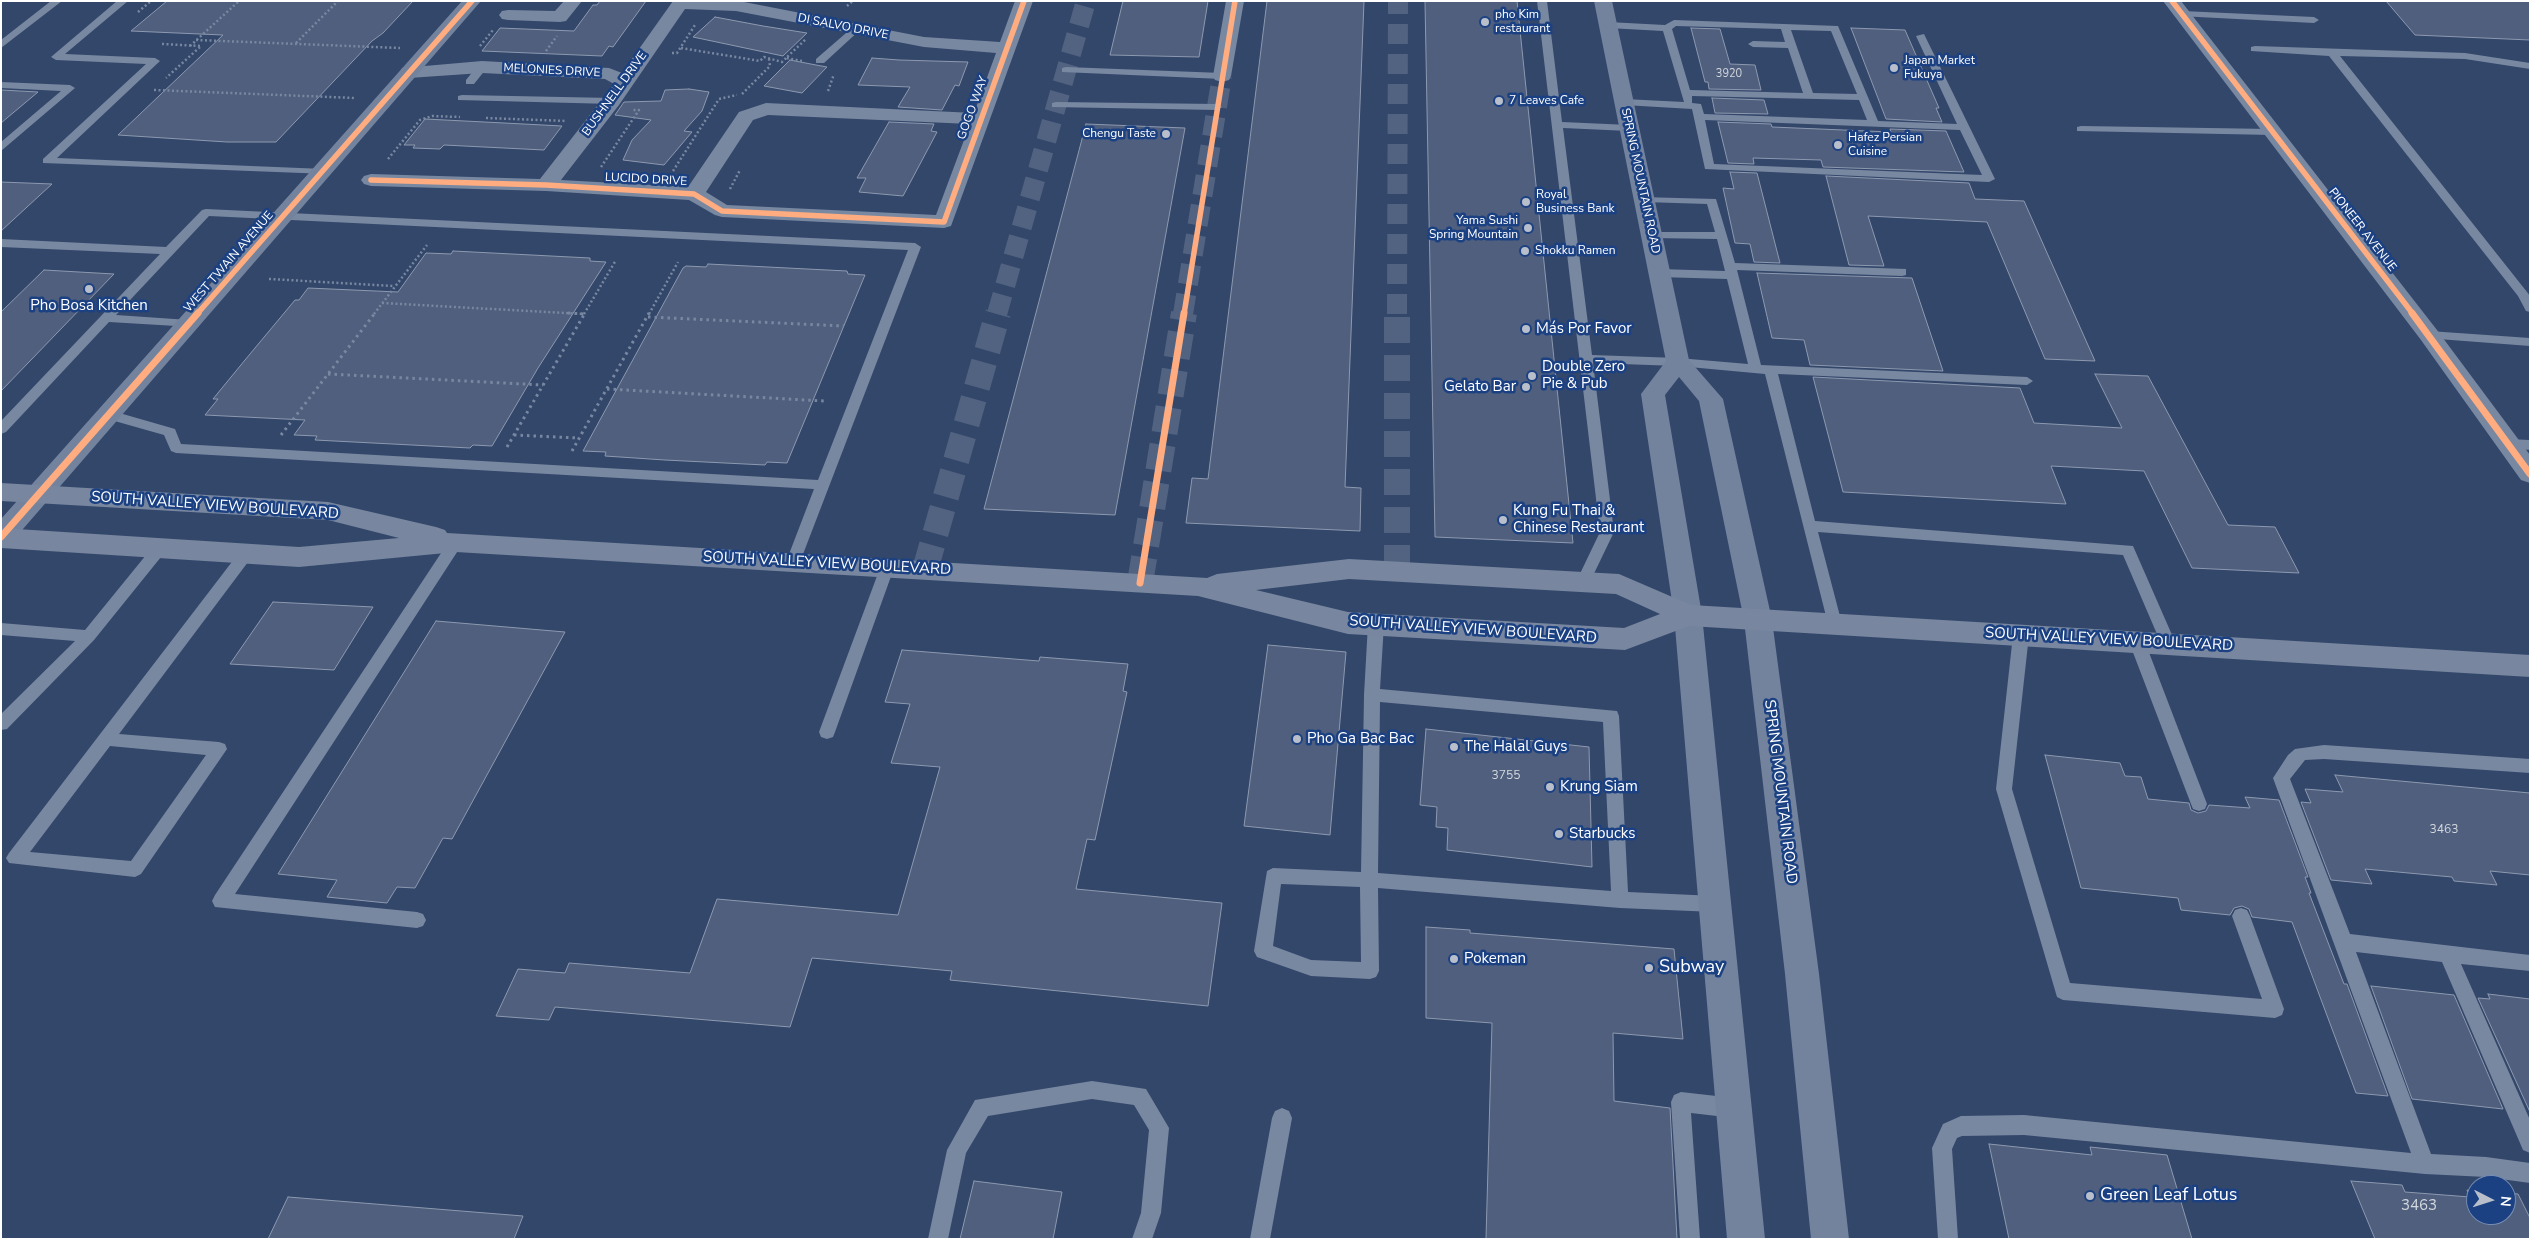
<!DOCTYPE html>
<meta charset="utf-8">
<style>
body{margin:0}
#map{position:relative;width:2531px;height:1240px;overflow:hidden;background:#33476b;font-family:"Nunito Sans",sans-serif}
canvas{display:block}
.frame{position:absolute;inset:0;border:2px solid #fff;pointer-events:none}
.north{position:absolute;left:2466px;top:1175px;width:50px;height:50px;box-sizing:border-box;background:#1b4183;border:1px solid #768db5;border-radius:50%;rotate:95deg;font-size:14px;font-weight:700;line-height:20px;text-align:center;color:#fff}
.north::after{content:'';display:block;margin:auto;width:18px;height:22px;background:#b8bfcb;clip-path:polygon(50% 0,100% 100%,50% 72%,0 100%)}
</style>
<div id="map">
<canvas width="2531" height="1240"></canvas>
<div class="frame"></div>
<div class="north">N</div>
</div>
<script>
const g = document.querySelector('canvas').getContext('2d');
g.lineJoin = 'round';
function fillPath(path, color) { g.fillStyle = color; g.fill(path, 'evenodd'); }
const toPath = rows => new Path2D(rows.map(r => 'M' + r).join(''));
function trace(path, color, width, dash) { g.strokeStyle = color; g.lineWidth = width; g.lineCap = dash ? 'butt' : 'round'; g.setLineDash(dash || []); g.stroke(path); }
function write(font, color, halo, rows, align = 'center') {
  g.font = font + ' "Nunito Sans",sans-serif'; g.lineWidth = 5; g.setLineDash([]); g.textBaseline = 'middle'; g.strokeStyle = halo; g.fillStyle = color; for (const [text, x, y, turn = 0] of rows) {
    g.save(); g.translate(x, y); g.rotate((+turn || 0) * Math.PI / 180); g.textAlign = isNaN(turn) ? turn : align; if (halo) g.strokeText(text, 0, 0); g.fillText(text, 0, 0); g.restore();
  }
}
const building = toPath([
 [167,1,413,1,383,33,372,41,276,142,227,142,118,135,223,35,131,31,167,1],
 [600,1,646,1,613,47,609,46,602,56,482,51,500,28,574,31,593,5,597,5,600,1],
 [1123,1,1208,1,1199,57,1110,55,1123,1],
 [1267,1,1364,1,1345,487,1361,488,1360,531,1186,523,1192,478,1208,479,1267,1],
 [1425,1,1517,1,1573,543,1435,537,1425,1],
 [2386,1,2530,1,2530,40,2415,35,2386,1],
 [715,17,763,26,807,33,783,56,693,37,715,17],
 [1691,28,1720,29,1730,64,1755,65,1761,90,1709,89,1708,82,1705,82,1691,28],
 [1851,28,1905,30,1939,108,1936,108,1942,122,1886,119,1851,28],
 [872,58,899,60,968,62,959,86,955,85,942,110,898,107,910,87,858,85,872,58],
 [790,60,816,65,827,67,802,93,764,86,790,60],
 [689,89,709,92,702,111,684,131,692,132,664,165,623,160,632,140,651,120,615,115,624,102,661,101,665,90,689,89],
 [1,90,38,92,1,123,1,90],
 [1712,98,1764,100,1768,114,1715,113,1712,98],
 [425,119,504,123,562,126,544,150,444,145,440,149,413,148,415,145,404,145,425,119],
 [889,122,934,124,931,131,937,132,903,196,859,192,866,178,857,178,889,122],
 [1718,122,1771,124,1772,127,1891,132,1890,129,1946,131,1964,172,1823,167,1821,160,1753,158,1754,164,1728,163,1718,122],
 [1086,124,1185,128,1115,515,984,509,1086,124],
 [1730,172,1757,173,1780,263,1754,262,1750,244,1735,243,1723,188,1734,189,1730,172],
 [1826,176,1969,183,1975,199,2024,201,2095,361,2045,359,1987,222,1868,216,1884,266,1849,265,1826,176],
 [1,182,52,184,1,231,1,182],
 [453,251,590,258,590,261,606,262,538,368,492,446,473,445,470,448,315,440,317,436,294,435,305,420,205,415,218,399,213,399,245,360,295,300,299,300,308,288,398,292,426,253,451,254,453,251],
 [708,264,847,271,848,274,865,275,787,463,767,462,765,465,665,460,605,456,606,452,583,451,683,268,686,266,706,267,708,264],
 [44,270,114,274,1,391,1,312,44,270],
 [1757,273,1912,278,1943,371,1810,365,1804,340,1772,338,1757,273],
 [2095,374,2148,376,2228,525,2275,527,2299,573,2192,568,2144,471,2051,466,2066,504,1843,492,1813,377,2020,388,2034,423,2122,428,2095,374],
 [273,602,373,607,334,670,230,664,273,602],
 [436,621,565,632,452,839,443,838,415,888,397,887,387,903,327,897,337,880,278,874,436,621],
 [1268,645,1346,652,1330,835,1244,826,1268,645],
 [902,650,1039,661,1040,657,1128,664,1123,691,1127,692,1095,840,1087,839,1076,889,1222,903,1208,1006,950,980,952,971,812,958,790,1027,555,1007,549,1020,496,1016,518,969,565,973,569,963,690,973,717,899,898,915,940,767,891,763,910,704,885,702,902,650],
 [1426,729,1589,747,1592,867,1447,850,1448,828,1436,827,1437,807,1420,805,1426,729],
 [2045,755,2120,763,2125,776,2141,777,2148,799,2189,803,2191,810,2198,813,2206,811,2209,805,2250,808,2245,797,2279,800,2308,877,2305,877,2311,893,2309,893,2344,984,2347,984,2388,1096,2356,1093,2292,922,2252,917,2249,909,2242,906,2234,908,2230,915,2181,910,2178,898,2081,888,2045,755],
 [2335,775,2530,793,2530,875,2490,871,2497,885,2454,881,2452,877,2365,869,2372,884,2331,880,2301,802,2311,803,2305,789,2343,792,2335,775],
 [1426,927,1470,930,1470,933,1674,949,1683,1039,1613,1033,1614,1101,1670,1108,1677,1239,1486,1239,1492,1023,1426,1018,1426,927],
 [2371,986,2454,995,2503,1109,2412,1099,2371,986],
 [2488,994,2530,999,2530,1112,2478,998,2490,999,2488,994],
 [1989,1144,2092,1155,2090,1147,2167,1155,2192,1239,2009,1239,1989,1144],
 [974,1181,1062,1192,1053,1239,960,1239,974,1181],
 [2351,1181,2402,1185,2405,1192,2470,1197,2467,1190,2476,1191,2476,1215,2506,1215,2506,1193,2518,1194,2530,1218,2530,1239,2375,1239,2351,1181],
 [288,1197,523,1216,514,1239,268,1239,288,1197]
]);
fillPath(building, '#4f5f7d');
trace(building, '#8d99af', 1);
trace(toPath([
 [997,314,1086,1],
 [1183,314,1222,76],
 [1397,314,1398,1]
]), '#526381', 20, [20, 10]);
trace(toPath([
 [925,570,998,313],
 [1397,571,1397,313],
 [1140,583,1184,313]
]), '#526381', 26, [26, 12]);
trace(toPath([
 [847,6,853,1],
 [138,12,151,1],
 [196,40,400,48],
 [296,43,338,1],
 [162,44,201,46,166,78],
 [190,46,239,1],
 [480,46,493,30],
 [681,48,760,61,764,57,782,62,786,58],
 [546,51,557,36],
 [672,53,677,53,695,25],
 [802,61,786,58,806,39],
 [154,90,355,98],
 [828,91,834,74],
 [742,94,770,66,769,59],
 [486,118,567,121],
 [388,159,420,120,432,116,460,117],
 [601,167,639,110,633,110],
 [673,171,719,99,737,95],
 [730,189,740,170],
 [269,279,394,286],
 [382,303,584,314],
 [374,314,427,245],
 [584,314,616,260],
 [649,314,678,262]
]), '#7988a1', 2.5, [2, 2.5]);
trace(toPath([
 [568,313,584,314],
 [648,317,844,326],
 [328,374,543,385],
 [607,389,824,401],
 [281,435,375,313],
 [514,435,578,438],
 [507,447,585,313],
 [572,451,649,313]
]), '#7988a1', 3, [2.5, 4]);
fillPath(toPath([
 [51,1,62,1,1,48,1,40,51,1],
 [117,1,128,1,65,54,155,58,160,61,57,158,324,169,330,172,328,174,43,163,43,159,146,64,56,60,51,57,117,1],
 [1537,1,1547,1,1562,122,1629,125,1634,128,1629,131,1563,128,1592,355,1678,358,1748,364,1727,279,1659,277,1653,273,1659,269,1725,271,1717,239,1651,238,1645,235,1651,232,1715,232,1707,204,1644,202,1638,199,1640,197,1716,199,1735,263,1906,269,1906,275,1902,276,1737,270,1761,365,2027,377,2033,381,2027,385,1778,374,1815,521,2133,546,2176,644,2173,648,2163,648,2123,555,1818,532,1842,624,1839,628,1829,628,1765,374,1678,366,1593,363,1614,532,1588,586,1578,586,1576,582,1600,532,1537,1],
 [2182,11,2314,17,2319,20,2314,23,2179,16,2179,12,2182,11],
 [1674,20,1838,26,1878,121,1957,124,1916,36,1924,34,1995,179,1989,182,1705,169,1692,109,1624,105,1619,102,1624,99,1684,102,1663,31,1608,28,1603,25,1608,22,1665,25,1674,20],
 [1676,26,1781,29,1785,42,1753,41,1748,44,1753,47,1788,48,1803,93,1690,90,1672,29,1676,26],
 [1791,30,1831,31,1857,94,1813,93,1791,30],
 [1692,96,1859,100,1867,120,1704,114,1701,104,1692,103,1692,96],
 [1705,120,1960,130,1982,175,1714,164,1705,120],
 [853,27,861,29,824,63,816,63,816,59,853,27],
 [2255,46,2465,53,2530,63,2530,69,2465,59,2340,56,2527,292,2530,296,2530,312,2526,311,2518,296,2329,56,2251,51,2251,47,2255,46],
 [482,64,486,65,486,69,474,84,466,84,466,80,478,65,482,64],
 [1066,67,1222,73,1227,76,1222,79,1062,72,1062,68,1066,67],
 [1,82,70,85,75,88,1,151,1,142,61,91,1,88,1,82],
 [462,95,612,98,617,101,612,104,458,100,458,96,462,95],
 [1056,102,1217,104,1222,107,1217,110,1052,107,1052,103,1056,102],
 [2081,126,2272,129,2277,132,2272,135,2077,131,2077,127,2081,126],
 [206,209,915,243,921,247,800,562,798,566,793,567,788,566,786,562,814,489,176,453,171,451,164,435,104,418,102,415,109,410,175,429,181,444,818,480,908,250,209,216,116,315,189,320,193,321,195,324,193,327,109,322,6,432,1,434,1,421,160,254,1,247,1,239,166,247,202,210,206,209],
 [2429,331,2530,338,2530,346,2425,338,2423,335,2425,332,2429,331],
 [2507,439,2530,440,2530,450,2502,447,2500,444,2502,441,2507,439],
 [456,537,463,542,461,546,235,894,417,912,423,914,426,920,423,926,417,928,215,907,212,901,215,895,451,538,456,537],
 [160,543,165,544,167,548,165,552,94,640,7,729,1,730,1,714,75,641,1,635,1,623,85,630,155,544,160,543],
 [246,549,251,550,253,554,251,558,119,734,219,742,225,744,227,749,141,874,135,877,9,863,6,858,9,853,241,550,246,549],
 [110,746,206,755,131,861,30,852,110,746],
 [887,563,892,564,894,568,835,732,833,737,827,739,821,737,819,732,880,568,882,564,887,563],
 [1376,618,1381,620,1384,624,1380,689,1617,711,1619,716,1628,892,1715,896,1721,898,1724,904,1721,910,1715,912,1620,908,1378,888,1379,971,1376,977,1370,979,1311,976,1257,957,1254,951,1267,871,1273,868,1361,872,1364,695,1368,624,1371,620,1376,618],
 [1380,702,1603,722,1611,891,1378,873,1380,702],
 [1281,884,1360,887,1361,962,1311,960,1273,946,1281,884],
 [2021,629,2026,631,2029,635,2012,789,2070,983,2262,999,2232,916,2235,910,2241,908,2247,910,2250,916,2284,1009,2282,1015,2275,1018,2063,1000,2057,997,1996,789,2013,635,2016,631,2021,629],
 [2137,636,2142,638,2145,642,2207,804,2205,809,2199,811,2193,809,2191,804,2129,642,2132,638,2137,636],
 [2324,745,2530,759,2530,773,2324,759,2305,760,2290,779,2350,934,2530,955,2530,971,2461,964,2530,1120,2530,1153,2523,1150,2442,962,2356,952,2431,1154,2486,1157,2530,1163,2530,1183,2486,1177,2425,1174,2024,1135,1962,1136,1957,1138,1952,1149,1958,1239,1938,1239,1932,1148,1943,1124,1961,1116,2024,1115,2411,1153,2273,778,2288,755,2295,749,2324,745],
 [1092,1081,1146,1089,1169,1128,1161,1213,1152,1239,1132,1239,1141,1213,1149,1130,1134,1105,1092,1099,988,1116,966,1153,948,1239,928,1239,947,1150,975,1100,1092,1081],
 [1681,1092,1734,1098,1741,1101,1744,1108,1741,1115,1734,1118,1691,1113,1700,1239,1680,1239,1671,1102,1674,1095,1681,1092],
 [1282,1108,1289,1111,1292,1118,1270,1239,1250,1239,1272,1118,1275,1111,1282,1108]
]), '#7988a1');
fillPath(toPath([
 [564,1,582,1,566,21,560,22,508,20,502,19,499,15,502,11,508,10,555,11,564,1],
 [673,1,739,1,924,37,1000,42,1015,1,1033,1,951,226,944,228,722,217,715,215,689,200,546,191,371,186,364,184,361,180,364,176,371,174,540,179,614,84,605,79,482,73,409,78,402,76,400,72,402,68,482,61,609,68,622,73,673,1],
 [685,9,736,11,924,47,996,53,974,113,766,103,739,112,688,187,561,180,619,105,685,9],
 [768,115,970,124,936,215,727,205,706,192,753,120,768,115],
 [1226,1,1244,1,1231,76,1229,80,1222,82,1215,80,1213,76,1226,1],
 [2163,1,2181,1,2437,330,2530,455,2530,483,2521,480,2421,340,2163,1]
]), '#7988a1');
fillPath(toPath([
 [462,1,481,1,10,544,1,547,1,519,462,1],
 [1594,1,1612,1,1689,360,1723,399,1772,620,1819,974,1849,1239,1811,1239,1785,974,1744,620,1699,401,1679,377,1665,395,1702,615,1765,1239,1727,1239,1674,615,1641,394,1666,361,1594,1]
]), '#74839d');
fillPath(toPath([
 [1,483,328,502,436,527,445,530,447,533,1207,578,1217,574,1349,559,1619,574,1691,605,2530,655,2530,677,1689,626,1625,650,1348,634,1198,596,456,552,299,567,1,548,1,528,299,547,399,538,328,520,1,501,1,483],
 [1349,579,1616,594,1660,614,1624,628,1348,612,1256,590,1349,579]
]), '#78879f');
trace(toPath([
 [2172,1,2413,314],
 [371,180,546,185,694,194,722,211,944,222,1024,1],
 [197,314,472,1],
 [1184,314,1235,1]
]), '#ffac80', 5.5);
trace(toPath([
 [2412,313,2530,474],
 [1,537,198,313],
 [1140,583,1184,313]
]), '#ffac80', 7);
for (const [x, y, r, color] of [
 [1485,22,5,"#b8bfcb"],
 [1894,68,5,"#b8bfcb"],
 [1499,101,5,"#b8bfcb"],
 [1166,134,5,"#b8bfcb"],
 [1838,145,5,"#b8bfcb"],
 [1526,202,5,"#b8bfcb"],
 [1528,228,5,"#b8bfcb"],
 [1525,251,5,"#b8bfcb"],
 [89,289,5,"#b8bfcb"],
 [1526,329,5,"#b8bfcb"],
 [1532,376,5,"#b8bfcb"],
 [1526,387,5,"#b8bfcb"],
 [1503,520,5,"#b8bfcb"],
 [1297,739,5,"#b8bfcb"],
 [1454,747,5,"#b8bfcb"],
 [1550,787,5,"#b8bfcb"],
 [1559,834,5,"#b8bfcb"],
 [1454,959,5,"#b8bfcb"],
 [1649,968,5,"#b8bfcb"],
 [2090,1196,5,"#b8bfcb"]
]) { const dot = new Path2D(); dot.arc(x, y, r, 0, 2 * Math.PI); g.fillStyle = color; g.fill(dot); trace(dot, '#1b4183', 2); }
write('11px', '#d3d7de', null, [
 ["3920",1729,74]
]);
write('12px', '#fff', '#1b4183', [
 ["pho Kim",1495,15],
 ["restaurant",1495,29],
 ["Japan Market",1904,61],
 ["Fukuya",1904,75],
 ["7 Leaves Cafe",1509,101],
 ["Chengu Taste",1156,134,"right"],
 ["Hafez Persian",1848,138],
 ["Cuisine",1848,152],
 ["Royal",1536,195],
 ["Business Bank",1536,209],
 ["Yama Sushi",1518,221,"right"],
 ["Spring Mountain",1518,235,"right"],
 ["Shokku Ramen",1535,251]
], 'left');
write('12px', '#fff', '#1b4183', [
 ["DI SALVO DRIVE",843,27,11],
 ["MELONIES DRIVE",552,71,3],
 ["BUSHNELL DRIVE",615,94,-54],
 ["GOGO WAY",973,108,-70],
 ["LUCIDO DRIVE",646,180,3],
 ["SPRING MOUNTAIN ROAD",1640,181,78],
 ["PIONEER AVENUE",2362,230,52],
 ["WEST TWAIN AVENUE",229,262,-49]
]);
write('12px', '#d3d7de', null, [
 ["3755",1506,776],
 ["3463",2444,830]
]);
write('15px', '#fff', '#1b4183', [
 ["Pho Bosa Kitchen",89,306,"center"],
 ["Más Por Favor",1536,329],
 ["Double Zero",1542,367],
 ["Pie & Pub",1542,384],
 ["Gelato Bar",1516,387,"right"],
 ["Kung Fu Thai &",1513,511],
 ["Chinese Restaurant",1513,528],
 ["Pho Ga Bac Bac",1307,739],
 ["The Halal Guys",1464,747],
 ["Krung Siam",1560,787],
 ["Starbucks",1569,834],
 ["Pokeman",1464,959]
], 'left');
write('15px', '#fff', '#1b4183', [
 ["SOUTH VALLEY VIEW BOULEVARD",215,506,4],
 ["SOUTH VALLEY VIEW BOULEVARD",827,564,3],
 ["SOUTH VALLEY VIEW BOULEVARD",1473,630,4],
 ["SOUTH VALLEY VIEW BOULEVARD",2109,640,3],
 ["SPRING MOUNTAIN ROAD",1780,792,83]
]);
write('15px', '#d3d7de', null, [
 ["3463",2419,1206]
]);
write('18px', '#fff', '#1b4183', [
 ["Subway",1659,968],
 ["Green Leaf Lotus",2100,1196]
], 'left');
</script>
